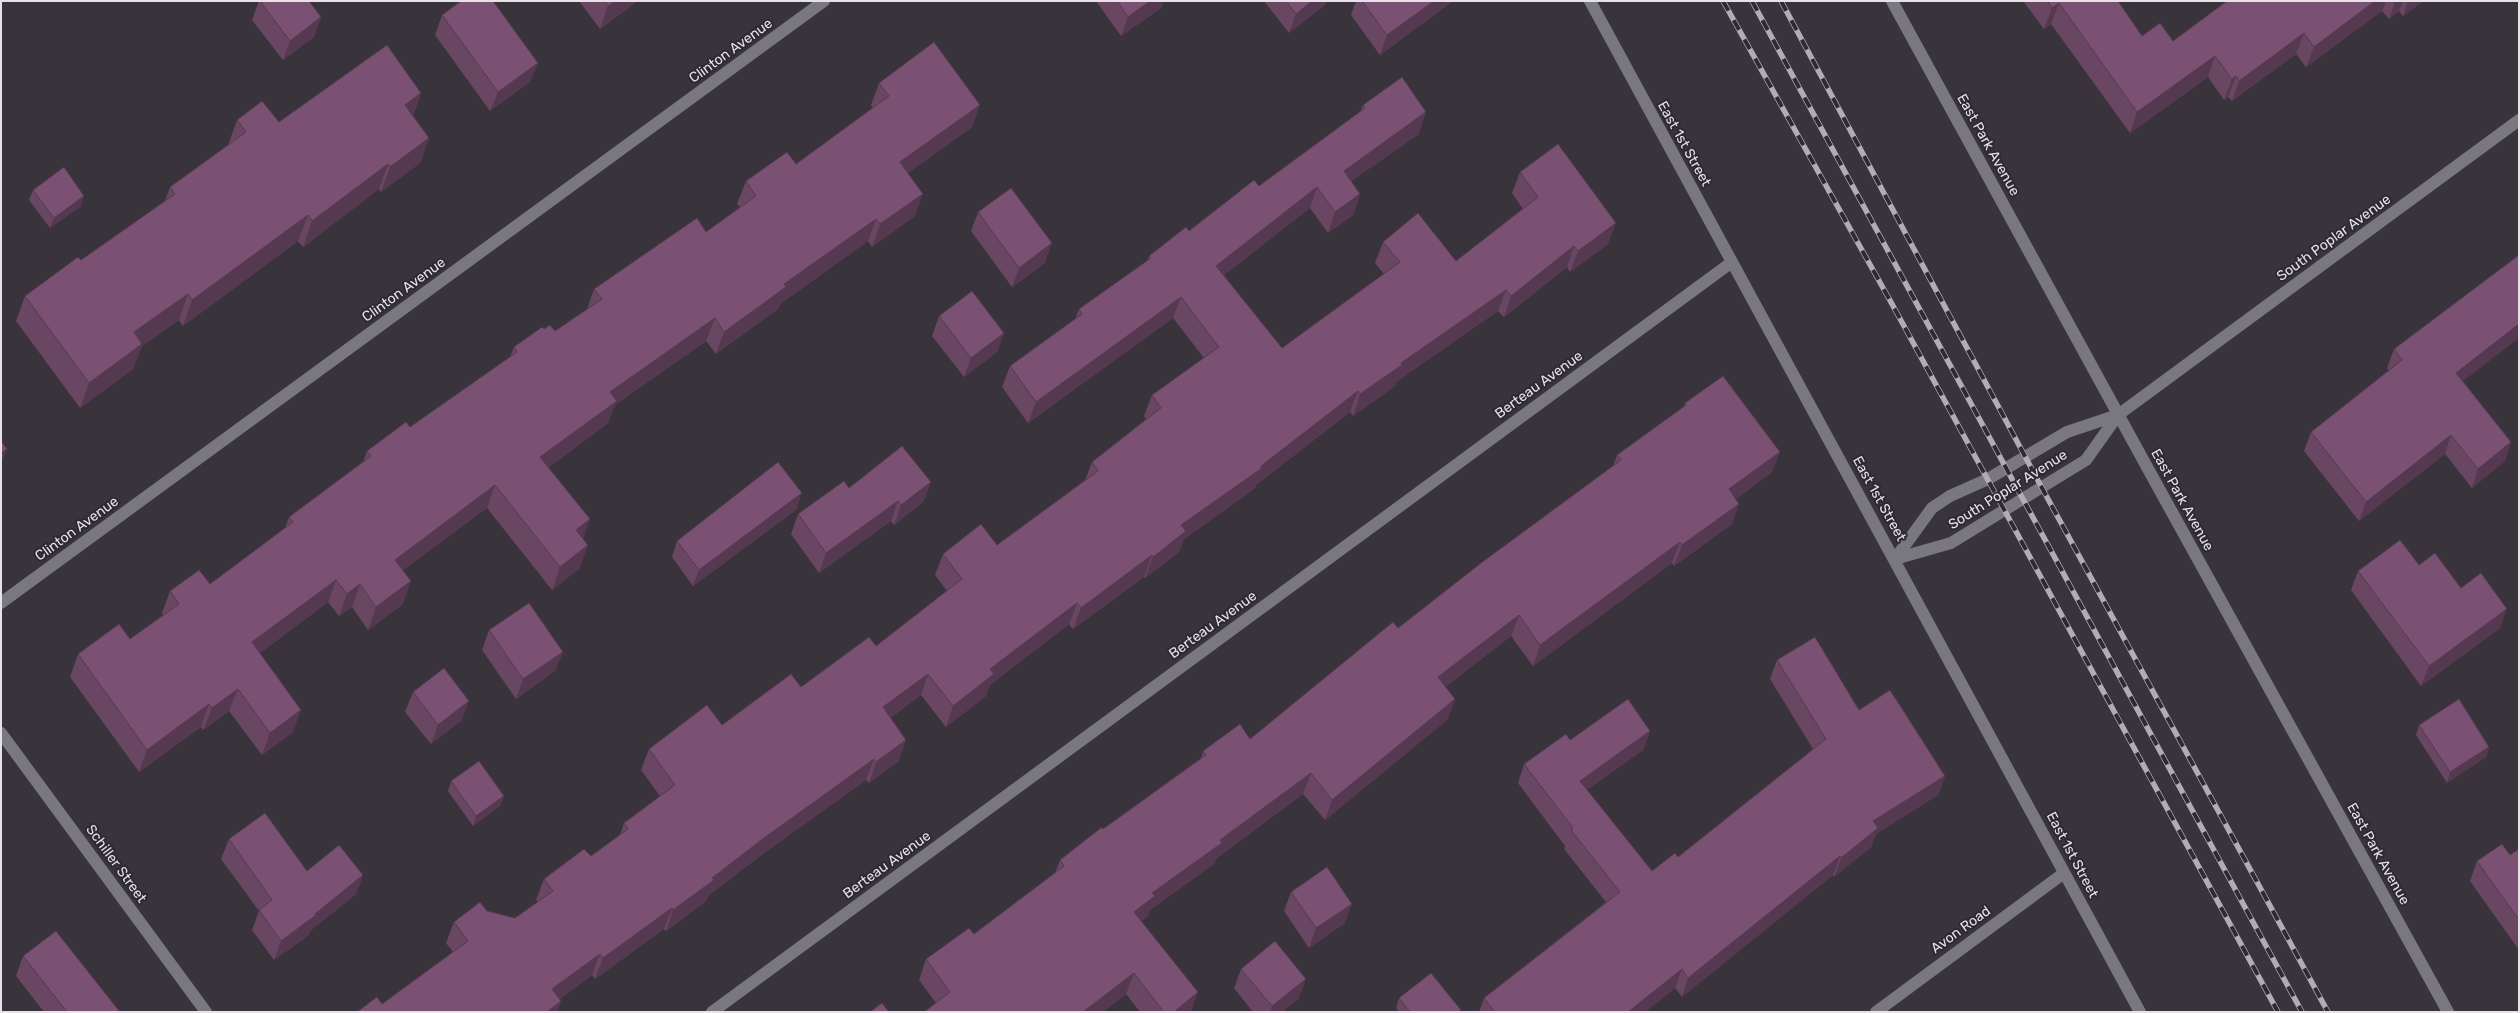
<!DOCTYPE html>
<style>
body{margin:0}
#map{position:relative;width:2520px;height:1013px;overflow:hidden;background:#39333c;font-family:Rubik,sans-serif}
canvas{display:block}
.frame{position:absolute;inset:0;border:2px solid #e6e2e8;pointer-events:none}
</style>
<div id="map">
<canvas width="2520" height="1013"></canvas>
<div class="frame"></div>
</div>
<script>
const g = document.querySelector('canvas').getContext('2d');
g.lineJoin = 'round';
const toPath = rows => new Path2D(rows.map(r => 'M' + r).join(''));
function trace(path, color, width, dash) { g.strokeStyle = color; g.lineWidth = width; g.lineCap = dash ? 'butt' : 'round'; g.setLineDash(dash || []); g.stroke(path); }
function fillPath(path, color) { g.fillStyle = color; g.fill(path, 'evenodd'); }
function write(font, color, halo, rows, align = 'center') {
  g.font = font + ' Rubik,sans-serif'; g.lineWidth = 4; g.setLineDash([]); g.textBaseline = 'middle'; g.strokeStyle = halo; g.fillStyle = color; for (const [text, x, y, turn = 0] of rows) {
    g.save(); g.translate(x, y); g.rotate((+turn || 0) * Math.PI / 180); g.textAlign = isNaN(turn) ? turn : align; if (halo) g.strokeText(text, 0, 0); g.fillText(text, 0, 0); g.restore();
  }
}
trace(toPath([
 [1590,1,2140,1012],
 [1892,1,2147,467,2448,1012],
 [1895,559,1951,543,2086,460,2118,415,2519,120],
 [1895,559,1932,508,1950,496,1988,479,2067,432,2118,415],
 [1,603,824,1],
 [1,733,206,1012],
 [712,1012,1732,262],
 [1876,1012,2064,873]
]), '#79787e', 12);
const rail = toPath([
 [1723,1,1892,304,2278,1012],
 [1752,1,2302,1012],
 [1781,1,2042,488,2328,1012]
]);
trace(rail, '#b2adb4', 5.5);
trace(rail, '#2e2932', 4, [11]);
fillPath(toPath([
 [259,1,309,1,321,17,314,37,283,60,252,20],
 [579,1,638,1,600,29],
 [1096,1,1163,1,1161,8,1121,36],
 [1264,1,1326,1,1325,5,1289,33],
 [1356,1,1453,1,1380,55,1351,15],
 [2023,1,2118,1,2142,36,2173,41,2227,1,2423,1,2403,16,2399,11,2389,19,2382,11,2306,67,2296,54,2232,101,2228,97,2224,100,2208,77,2130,133,2051,24,2044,29],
 [442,15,530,82,490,111,435,35],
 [879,83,972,127,908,173,915,216,872,247,868,241,780,304,778,309,716,354,706,341,615,405,608,423,548,468,590,519,583,539,580,568,552,590,487,508,403,570,403,604,368,630,352,607,339,616,328,602,260,653,293,732,262,755,229,711,203,730,201,727,139,772,70,677,78,654,130,639,163,615,162,613,170,591,210,584,285,528,289,517,363,462,367,451,410,427,510,357,514,347,544,329,555,331,587,309,594,289,706,232,740,207,737,204,746,181,796,164,873,108,871,105],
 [421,93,413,116,429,138,420,163,381,192,379,189,303,247,298,241,183,326,179,320,142,346,133,369,80,408,16,321,25,296,81,260,165,201,170,187,228,145,237,120,279,122],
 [1363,105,1419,134,1351,181,1360,194,1353,215,1328,233,1310,208,1224,275,1282,348,1384,274,1375,263,1383,242,1456,261,1523,209,1512,193,1520,172,1608,244,1570,272,1567,267,1504,317,1498,311,1396,382,1395,386,1353,416,1350,412,1256,485,1254,489,1184,539,1179,552,1145,578,1144,577,1073,629,1069,624,990,685,986,696,946,727,921,695,890,718,899,761,869,783,866,780,756,859,708,896,706,901,666,931,664,929,595,979,592,975,560,999,561,1001,557,1012,357,1012,382,1004,453,952,446,943,454,922,487,911,515,918,538,902,536,900,544,879,591,856,620,835,624,823,660,796,641,770,649,749,722,725,801,687,876,646,947,591,935,575,943,554,997,545,1085,480,1092,462,1146,419,1144,416,1152,395,1204,358,1173,318,1028,423,1002,387,1010,366,1075,319,1079,309,1147,261,1149,256,1259,186,1360,112],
 [33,190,81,206,50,228,29,200],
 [978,212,1045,263,1012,287,971,231],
 [939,316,1004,333,997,352,964,377,932,336],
 [2394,349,2463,381,2511,442,2505,461,2472,488,2445,454,2359,521,2304,451,2311,432,2389,371,2387,368],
 [1685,403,1772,472,1736,499,1732,524,1674,566,1672,563,1533,666,1511,636,1445,687,1455,699,1447,720,1325,820,1303,794,1217,858,1214,864,1150,910,1147,917,1142,921,1191,1012,1140,1012,1126,994,1103,1012,924,1012,936,1003,919,980,926,959,974,934,1055,873,1060,860,1201,758,1203,751,1250,739,1613,466,1617,455,1683,408],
 [849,488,924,501,894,525,891,521,819,573,791,534,798,514],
 [797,509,693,586,672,557,677,541],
 [2358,571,2461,588,2500,628,2421,686,2351,590],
 [489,630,563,652,555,671,516,699,482,650],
 [1777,660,1859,710,1945,776,1938,795,1876,834,1871,847,1834,877,1833,875,1682,997,1675,988,1645,1012,1479,1012,1484,998,1606,902,1564,849,1565,846,1518,783,1524,764,1570,740,1650,731,1643,750,1587,790,1652,871,1678,857,1813,749,1770,679],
 [413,692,462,720,431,744,405,712],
 [2419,725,2489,747,2486,757,2447,783,2416,735],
 [451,781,500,806,473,826,448,791],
 [229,839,307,871,363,875,356,894,310,931,309,935,274,960,252,930,259,911,221,859],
 [2519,849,2519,950,2470,881,2477,861,2510,855],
 [1291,892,1345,923,1309,948,1284,911],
 [23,956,120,1012,44,1012,16,976],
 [1241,969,1299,998,1282,1012,1253,1012,1234,988],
 [1399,998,1461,1010,1461,1012,1399,1012,1396,1008]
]), '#694662');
fillPath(toPath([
 [615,1,638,1,600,29,608,6],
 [1150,1,1163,1,1161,8,1121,36,1128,17],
 [1312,1,1326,1,1325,5,1289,33,1296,14],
 [1434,1,1453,1,1380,55,1387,35],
 [2375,1,2386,1,2382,11,2306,67,2314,47],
 [2395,1,2403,1,2399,11,2389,19],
 [2408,1,2423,1,2403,16],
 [2059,3,2051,24,2044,29,2052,8],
 [321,17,314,37,283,60,290,41],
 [2304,33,2296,54,2232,101,2239,81],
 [2215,56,2208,77,2130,133,2137,112],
 [538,63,530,82,490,111,498,92],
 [2236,76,2228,97,2224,100,2232,79],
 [421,93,412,118,405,105],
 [980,105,972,127,892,185,900,162],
 [1426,112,1419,134,1336,192,1344,171],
 [429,138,420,163,381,192,390,167],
 [388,164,379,189,303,247,312,221],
 [1317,187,1310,208,1209,287,1216,266],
 [923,194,915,216,872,247,880,224],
 [1360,194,1353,215,1328,233,1335,212],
 [84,196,81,206,50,228,54,218],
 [308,215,298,241,183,326,192,300],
 [876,219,868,241,780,304,778,309,716,354,724,332,784,284],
 [1616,223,1608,244,1570,272,1578,251],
 [1052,243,1045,263,1012,287,1019,268],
 [1574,246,1567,267,1504,317,1511,296],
 [1506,290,1498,311,1396,382,1395,386,1353,416,1360,394,1401,363],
 [188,294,179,320,142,346,133,369,80,408,89,383,134,332],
 [1181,297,1173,318,1028,423,1036,402],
 [715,318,706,341,615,405,608,423,532,480,540,457,610,392],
 [2519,324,2519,338,2449,392,2456,373],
 [1004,333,997,352,964,377,971,358],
 [1358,391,1350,412,1256,485,1254,489,1184,539,1179,552,1145,578,1153,557,1181,525,1261,466],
 [2451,435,2445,454,2359,521,2366,502],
 [2511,442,2505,461,2472,488,2478,469],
 [7,449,1,464,1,453],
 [1780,452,1772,472,1721,510,1729,489],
 [931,482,924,501,894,525,901,505],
 [495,485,487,508,387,582,395,560],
 [802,493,797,509,693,586,699,570],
 [898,501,891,521,819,573,826,553],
 [1739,504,1732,524,1674,566,1682,545],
 [590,519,582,542,576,530],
 [1680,542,1672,563,1533,666,1540,645],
 [588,545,580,568,552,590,560,567],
 [1152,555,1144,577,1073,629,1081,608],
 [336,580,328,602,244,665,252,642],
 [411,581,403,604,368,630,376,607],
 [360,584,352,607,339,616,347,594],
 [1077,603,1069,624,990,685,986,696,946,727,953,706,990,669],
 [2507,609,2500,628,2421,686,2429,666],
 [1519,615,1511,636,1430,698,1438,677],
 [563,652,555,671,516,699,523,679],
 [928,674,921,695,875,728,883,707],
 [238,689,229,711,203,730,212,708],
 [1455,699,1447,720,1325,820,1332,800],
 [469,701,462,720,431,744,438,725],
 [209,704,201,727,139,772,147,750],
 [301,710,293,732,262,755,270,733],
 [1650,731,1643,750,1573,800,1580,781],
 [906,740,899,761,869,783,876,762],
 [2489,747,2486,757,2447,783,2450,772],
 [874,759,866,780,756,859,708,896,706,901,666,931,673,910,712,878,764,838],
 [1311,773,1303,794,1217,858,1214,864,1150,910,1147,917,1127,933,1134,912,1152,893,1220,840],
 [1945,776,1938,795,1876,834,1871,847,1834,877,1841,858,1873,821],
 [504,796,500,806,473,826,476,816],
 [1840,856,1833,875,1682,997,1688,978],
 [363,875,356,894,310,931,309,935,274,960,281,941],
 [1352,904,1345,923,1309,948,1316,928],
 [672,908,664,929,595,979,603,958],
 [600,954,592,975,544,1011,552,989],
 [1682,969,1675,988,1645,1012,1628,1012],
 [1134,973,1126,994,1103,1012,1083,1012],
 [1306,979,1299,998,1282,1012,1270,1012,1272,1006],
 [1198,992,1191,1012,1174,1012],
 [561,1001,557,1012,547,1012]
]), '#553950');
const building = toPath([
 [260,1,309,1,321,17,290,41,260,1],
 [461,1,493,1,538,63,498,92,442,15,461,1],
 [605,1,615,1,608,6,605,1],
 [1117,1,1150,1,1128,17,1117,1],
 [1286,1,1312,1,1296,14,1286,1],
 [1362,1,1434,1,1387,35,1362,1],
 [2047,1,2118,1,2142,36,2160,23,2173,41,2227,1,2375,1,2314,47,2304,33,2239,81,2236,76,2232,79,2215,56,2137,112,2059,3,2052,8,2047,1],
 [934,42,980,105,900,162,923,194,880,224,876,219,784,284,786,287,724,332,715,318,610,392,617,401,540,457,590,519,576,530,588,545,560,567,495,485,395,560,411,581,376,607,360,584,347,594,336,580,252,642,301,710,270,733,238,689,212,708,209,704,147,750,78,654,119,624,130,639,179,604,170,591,199,570,210,584,293,522,289,517,371,456,367,451,406,422,410,427,517,352,514,347,542,327,544,329,550,325,555,331,602,299,594,289,697,218,706,232,756,196,746,181,787,152,796,164,889,96,879,83,934,42],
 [387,45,421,93,405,105,429,138,390,167,388,164,312,221,308,215,192,300,188,294,134,332,142,344,89,383,25,296,78,257,81,260,175,194,170,187,246,132,237,120,262,101,279,122,387,45],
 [1402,77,1426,112,1344,171,1360,194,1335,212,1317,187,1216,266,1282,348,1400,262,1383,242,1418,213,1456,261,1538,197,1520,172,1558,144,1616,223,1578,251,1574,246,1511,296,1506,290,1401,363,1402,365,1360,394,1358,391,1261,466,1262,468,1181,525,1186,531,1153,557,1152,555,1081,608,1077,603,990,669,994,674,953,706,928,674,883,707,906,740,876,762,874,759,764,838,712,878,714,880,673,910,672,908,603,958,600,954,552,989,561,1001,547,1012,357,1012,377,997,382,1004,468,941,454,922,480,902,487,911,515,918,553,891,544,879,584,849,591,856,628,829,624,823,675,785,649,749,707,705,722,725,791,674,801,687,869,637,876,646,962,579,943,554,981,524,997,545,1098,471,1092,462,1161,408,1152,395,1219,347,1181,297,1036,402,1010,366,1082,314,1079,309,1151,258,1149,256,1186,227,1189,231,1254,180,1259,186,1365,108,1363,105,1402,77],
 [64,167,84,196,54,218,33,190,64,167],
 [1011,188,1052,243,1019,268,978,212,1011,188],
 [2519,255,2519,324,2456,373,2511,442,2478,469,2451,435,2366,502,2311,432,2402,360,2394,349,2519,255],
 [972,291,1004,333,971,358,939,316,972,291],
 [1723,376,1780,452,1729,489,1739,504,1682,545,1680,542,1540,645,1519,615,1438,677,1455,699,1332,800,1311,773,1220,840,1222,843,1152,893,1155,896,1134,912,1198,992,1174,1012,1164,1012,1134,973,1083,1012,924,1012,950,992,926,959,969,928,974,934,1064,866,1060,860,1102,827,1103,829,1206,755,1203,751,1240,724,1250,739,1393,622,1398,628,1481,563,1621,460,1617,455,1686,405,1685,403,1723,376],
 [1,441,7,449,1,453,1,441],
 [902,446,931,482,901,505,898,501,826,553,798,514,844,481,849,488,902,446],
 [778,462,802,493,699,570,677,541,778,462],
 [2400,540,2419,565,2435,553,2461,588,2481,573,2507,609,2429,666,2358,571,2400,540],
 [529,603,563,652,523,679,489,630,529,603],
 [1815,637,1859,710,1890,690,1945,776,1873,821,1878,828,1841,858,1840,856,1688,978,1682,969,1628,1012,1495,1012,1484,998,1620,892,1571,830,1573,828,1524,764,1566,734,1570,740,1628,699,1650,731,1580,781,1652,871,1675,853,1678,857,1826,739,1777,660,1815,637],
 [444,668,469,701,438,725,413,692,444,668],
 [2459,699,2489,747,2450,772,2419,725,2459,699],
 [479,761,504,796,476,816,451,781,479,761],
 [265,813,307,871,339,845,363,875,315,914,316,915,281,941,259,910,272,900,229,839,265,813],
 [2502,844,2510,855,2519,849,2519,920,2477,861,2502,844],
 [1327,867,1352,904,1316,928,1291,892,1327,867],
 [56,931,120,1012,67,1012,23,956,56,931],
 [1275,941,1306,979,1272,1006,1241,969,1275,941],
 [1431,973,1461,1010,1459,1012,1410,1012,1399,998,1431,973],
 [882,1003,889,1012,870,1012,882,1003]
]);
fillPath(building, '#7a5172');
trace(building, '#553950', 1);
write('14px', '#e6e2e8', '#2e2932', [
 ["Clinton Avenue",731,51,-36],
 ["East 1st Street",1684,144,61],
 ["East Park Avenue",1988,145,61],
 ["South Poplar Avenue",2334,238,-36],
 ["Clinton Avenue",404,290,-36],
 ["Berteau Avenue",1539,385,-36],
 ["South Poplar Avenue",2008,490,-32],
 ["East 1st Street",1879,499,61],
 ["East Park Avenue",2182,500,61],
 ["Clinton Avenue",77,529,-36],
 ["Berteau Avenue",1213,625,-36],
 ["East Park Avenue",2378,854,61],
 ["East 1st Street",2072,855,62],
 ["Schiller Street",116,864,54],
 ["Berteau Avenue",887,865,-36],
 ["Avon Road",1961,930,-36]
]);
</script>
